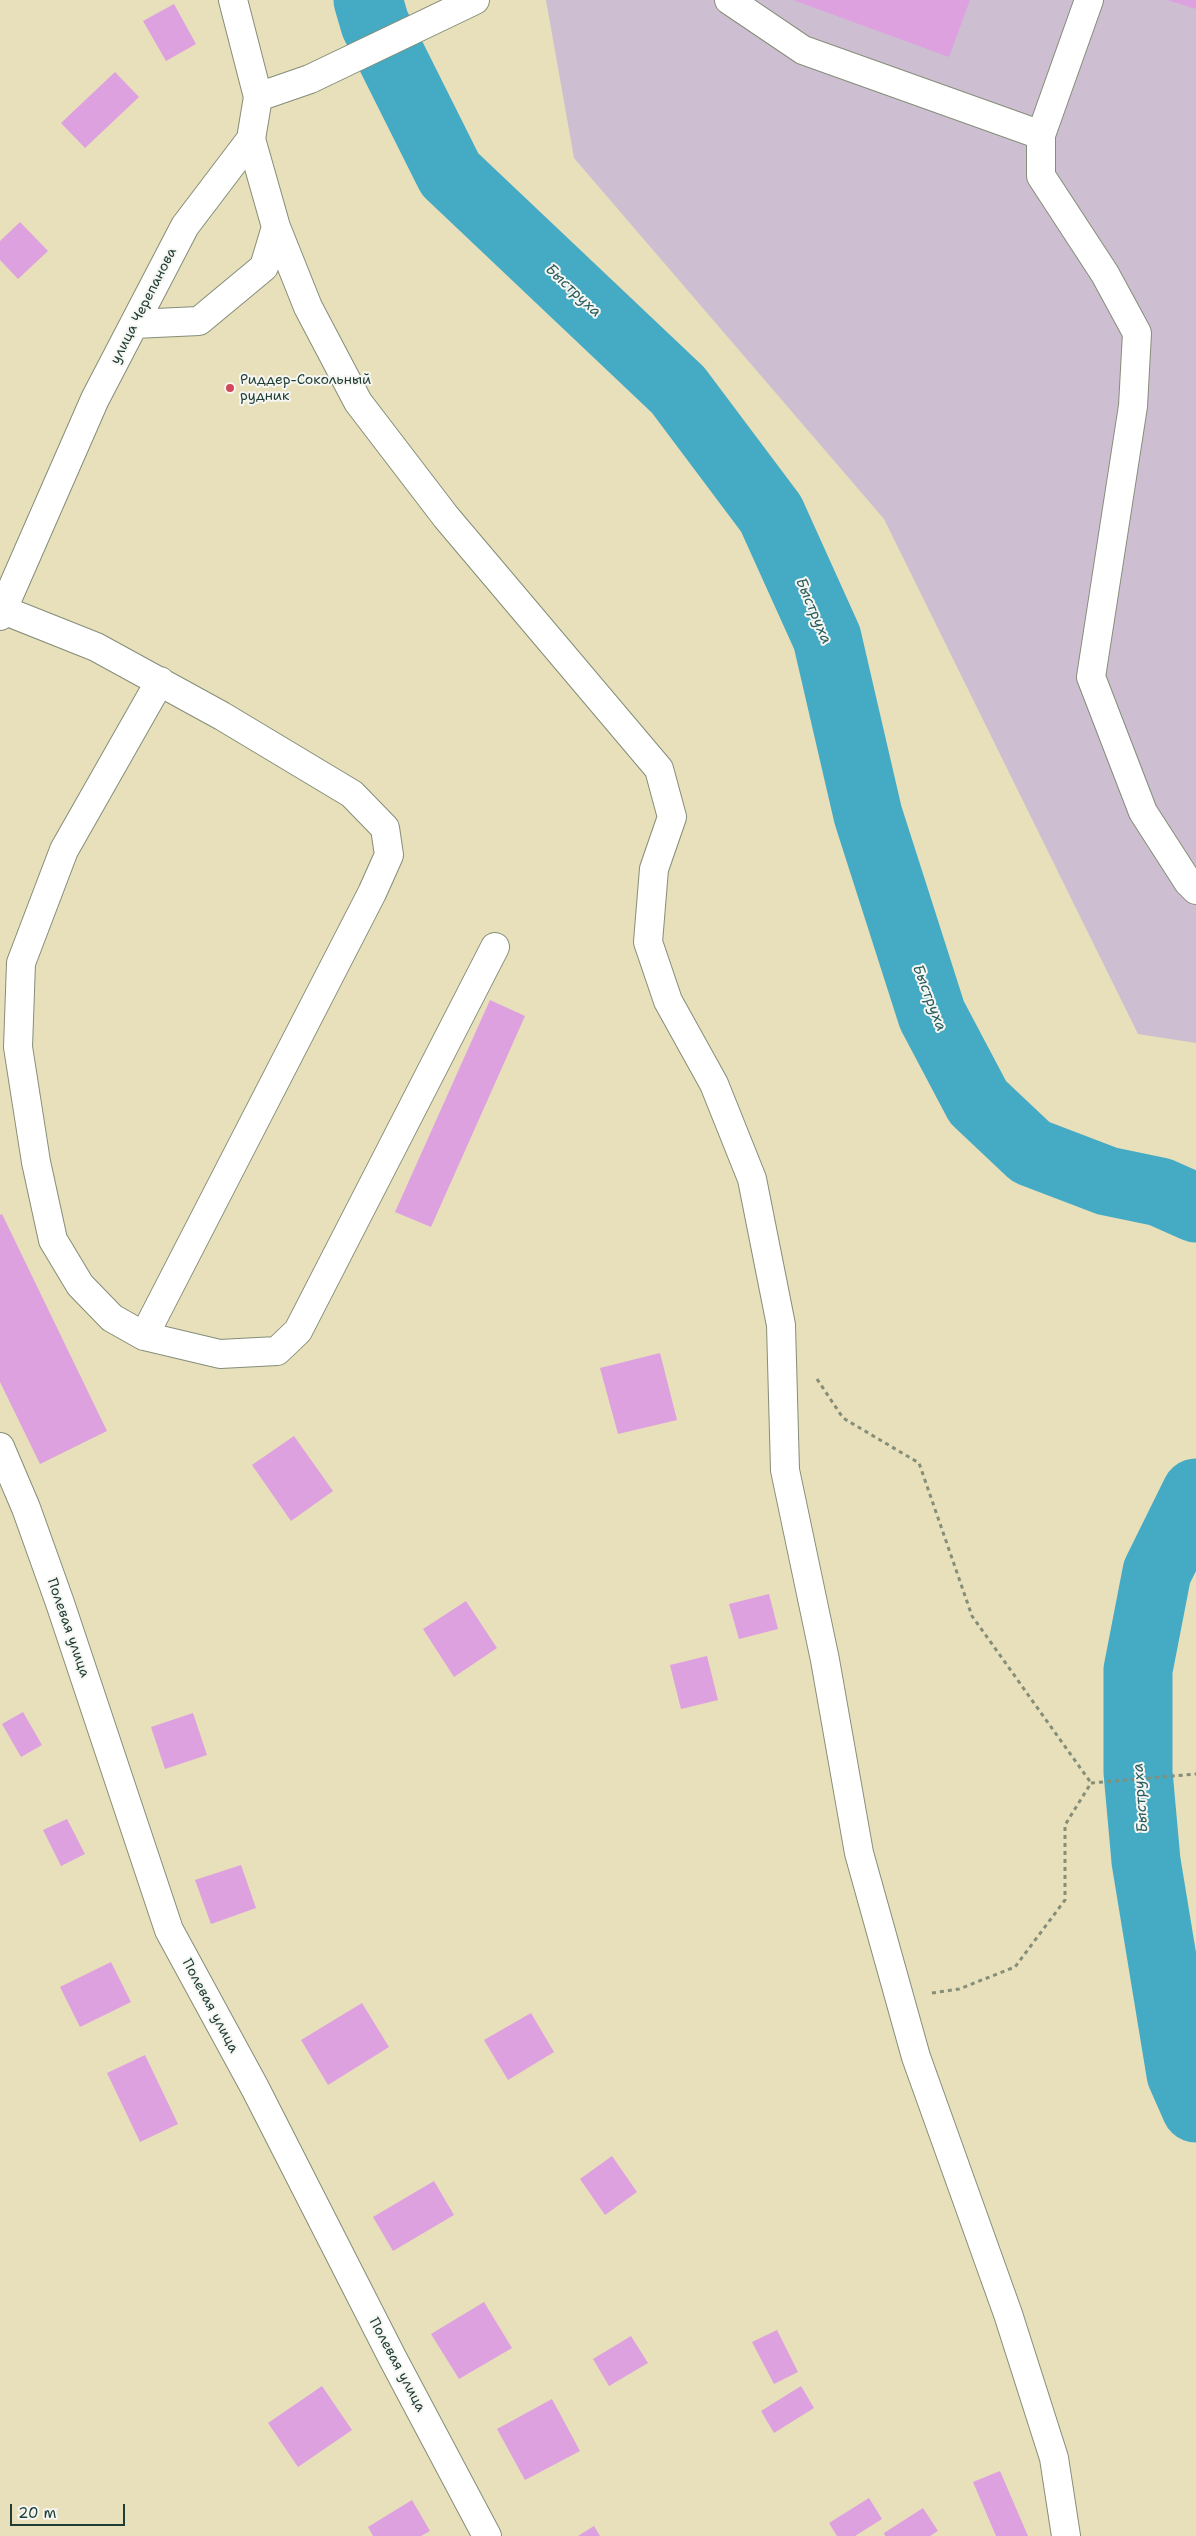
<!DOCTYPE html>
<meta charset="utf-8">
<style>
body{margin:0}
#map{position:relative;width:1196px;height:2536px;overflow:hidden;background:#e8dfbb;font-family:"Shantell Sans",sans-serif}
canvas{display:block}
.scale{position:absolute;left:10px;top:2504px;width:115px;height:22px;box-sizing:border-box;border:2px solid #1f3d34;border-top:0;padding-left:6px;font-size:15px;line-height:18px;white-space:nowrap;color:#1f3d34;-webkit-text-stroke:4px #f6f6f2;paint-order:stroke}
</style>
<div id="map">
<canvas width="1196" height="2536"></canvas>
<div class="scale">20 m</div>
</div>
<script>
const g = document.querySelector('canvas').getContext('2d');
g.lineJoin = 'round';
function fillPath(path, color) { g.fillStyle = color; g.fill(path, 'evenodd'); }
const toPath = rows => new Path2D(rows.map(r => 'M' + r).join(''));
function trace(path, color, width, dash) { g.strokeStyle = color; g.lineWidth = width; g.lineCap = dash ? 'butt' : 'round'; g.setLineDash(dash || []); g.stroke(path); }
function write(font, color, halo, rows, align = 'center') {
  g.font = font + ' "Shantell Sans",sans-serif'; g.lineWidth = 4; g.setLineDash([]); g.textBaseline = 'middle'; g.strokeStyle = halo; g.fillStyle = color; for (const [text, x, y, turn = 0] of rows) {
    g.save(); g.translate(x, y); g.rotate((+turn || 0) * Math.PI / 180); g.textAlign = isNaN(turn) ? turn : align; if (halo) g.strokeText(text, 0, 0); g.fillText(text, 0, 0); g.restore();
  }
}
fillPath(toPath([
 [546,0,1196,0,1196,1043,1138,1034,884,519,574,158]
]), '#cebed2');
trace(toPath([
 [368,0,375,24,450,174,678,390,771,514,827,638,868,815,932,1015,978,1102,1031,1152,1107,1181,1160,1192,1196,1208],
 [1196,1493,1157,1572,1138,1670,1138,1772,1146,1861,1181,2074,1196,2108]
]), '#45abc5', 69);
fillPath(toPath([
 [793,0,970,0,949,57],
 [1167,0,1196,0,1196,9],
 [174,4,196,44,166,61,143,21],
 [115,72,139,97,85,148,61,123],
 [20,222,48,251,18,279,0,260,0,241],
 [490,1000,525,1016,431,1227,395,1212],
 [2,1214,107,1431,40,1464,0,1382,0,1215],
 [660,1353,677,1420,618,1434,600,1368],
 [294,1436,333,1491,291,1521,252,1465],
 [769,1594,778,1629,739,1639,729,1604],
 [466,1601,497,1648,454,1677,423,1629],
 [707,1656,718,1700,681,1709,670,1665],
 [23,1712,42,1745,21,1757,2,1724],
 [193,1713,207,1755,165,1769,151,1727],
 [67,1819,85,1854,61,1866,43,1830],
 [241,1865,256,1908,211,1924,195,1880],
 [111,1962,131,2002,80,2027,60,1987],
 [362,2003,389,2047,328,2085,301,2040],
 [531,2013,554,2052,508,2080,484,2040],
 [145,2055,178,2124,140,2142,107,2073],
 [612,2156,637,2192,605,2215,580,2179],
 [434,2181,454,2215,393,2251,373,2217],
 [484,2302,512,2348,459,2379,431,2334],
 [777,2330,798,2372,774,2384,752,2342],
 [631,2336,648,2363,609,2386,593,2359],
 [322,2386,352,2430,298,2467,268,2423],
 [801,2386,814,2408,774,2433,761,2411],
 [552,2399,580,2451,525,2480,497,2429],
 [1000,2471,1028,2536,996,2536,973,2482],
 [869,2498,882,2519,855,2536,837,2536,829,2523],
 [412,2500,430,2531,421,2536,373,2536,368,2527],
 [923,2508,938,2531,930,2536,885,2536,884,2533],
 [594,2526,600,2536,578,2536]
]), '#dda1e0');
const minor = toPath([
 [729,0,803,50,1041,135],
 [1089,0,1041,135,1041,176,1105,274,1137,333,1133,406,1091,677,1143,812,1188,882,1196,890],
 [258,97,310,79,475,0],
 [251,139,276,227,308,307,358,402,446,517,659,769,672,817,654,869,648,942,668,1001,714,1084,752,1179,781,1325,785,1470,825,1660,859,1853,916,2057,1008,2314,1054,2458,1066,2536],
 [134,324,199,321,264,267,276,227],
 [3,610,96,647,222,716,352,794,385,828,389,855,372,893,144,1336],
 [0,616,95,399,185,226,251,139,258,97,233,0],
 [160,681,64,850,21,963,18,1047,36,1162,53,1240,80,1285,112,1318,144,1336,220,1354,277,1351,298,1331,495,947],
 [0,1447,26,1508,60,1603,169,1930,255,2088,392,2357,487,2536]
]);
trace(minor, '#848e78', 30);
trace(toPath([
 [817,1379,843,1418,919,1463,972,1616,1091,1783],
 [1091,1783,1196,1774],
 [932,1993,959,1989,1015,1967,1065,1900,1065,1825,1091,1783]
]), '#848e78', 3, [4, 4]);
trace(minor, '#fff', 28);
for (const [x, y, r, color] of [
 [230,388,5,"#d1495b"]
]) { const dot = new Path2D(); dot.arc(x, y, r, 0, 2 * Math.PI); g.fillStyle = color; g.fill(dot); trace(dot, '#f6f6f2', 2); }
write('14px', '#1f3d34', '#f6f6f2', [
 ["улица Черепанова",144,306,-63],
 ["Полевая улица",68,1628,71],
 ["Полевая улица",210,2006,62],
 ["Полевая улица",397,2365,62]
]);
write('14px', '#1f3d34', '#f6f6f2', [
 ["Риддер-Сокольный",240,380],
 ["рудник",240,396]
], 'left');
write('italic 15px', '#2a5e60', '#f6f6f2', [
 ["Быструха",573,291,43],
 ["Быструха",813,611,67],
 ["Быструха",929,998,69],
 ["Быструха",1141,1798,-94]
]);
</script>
